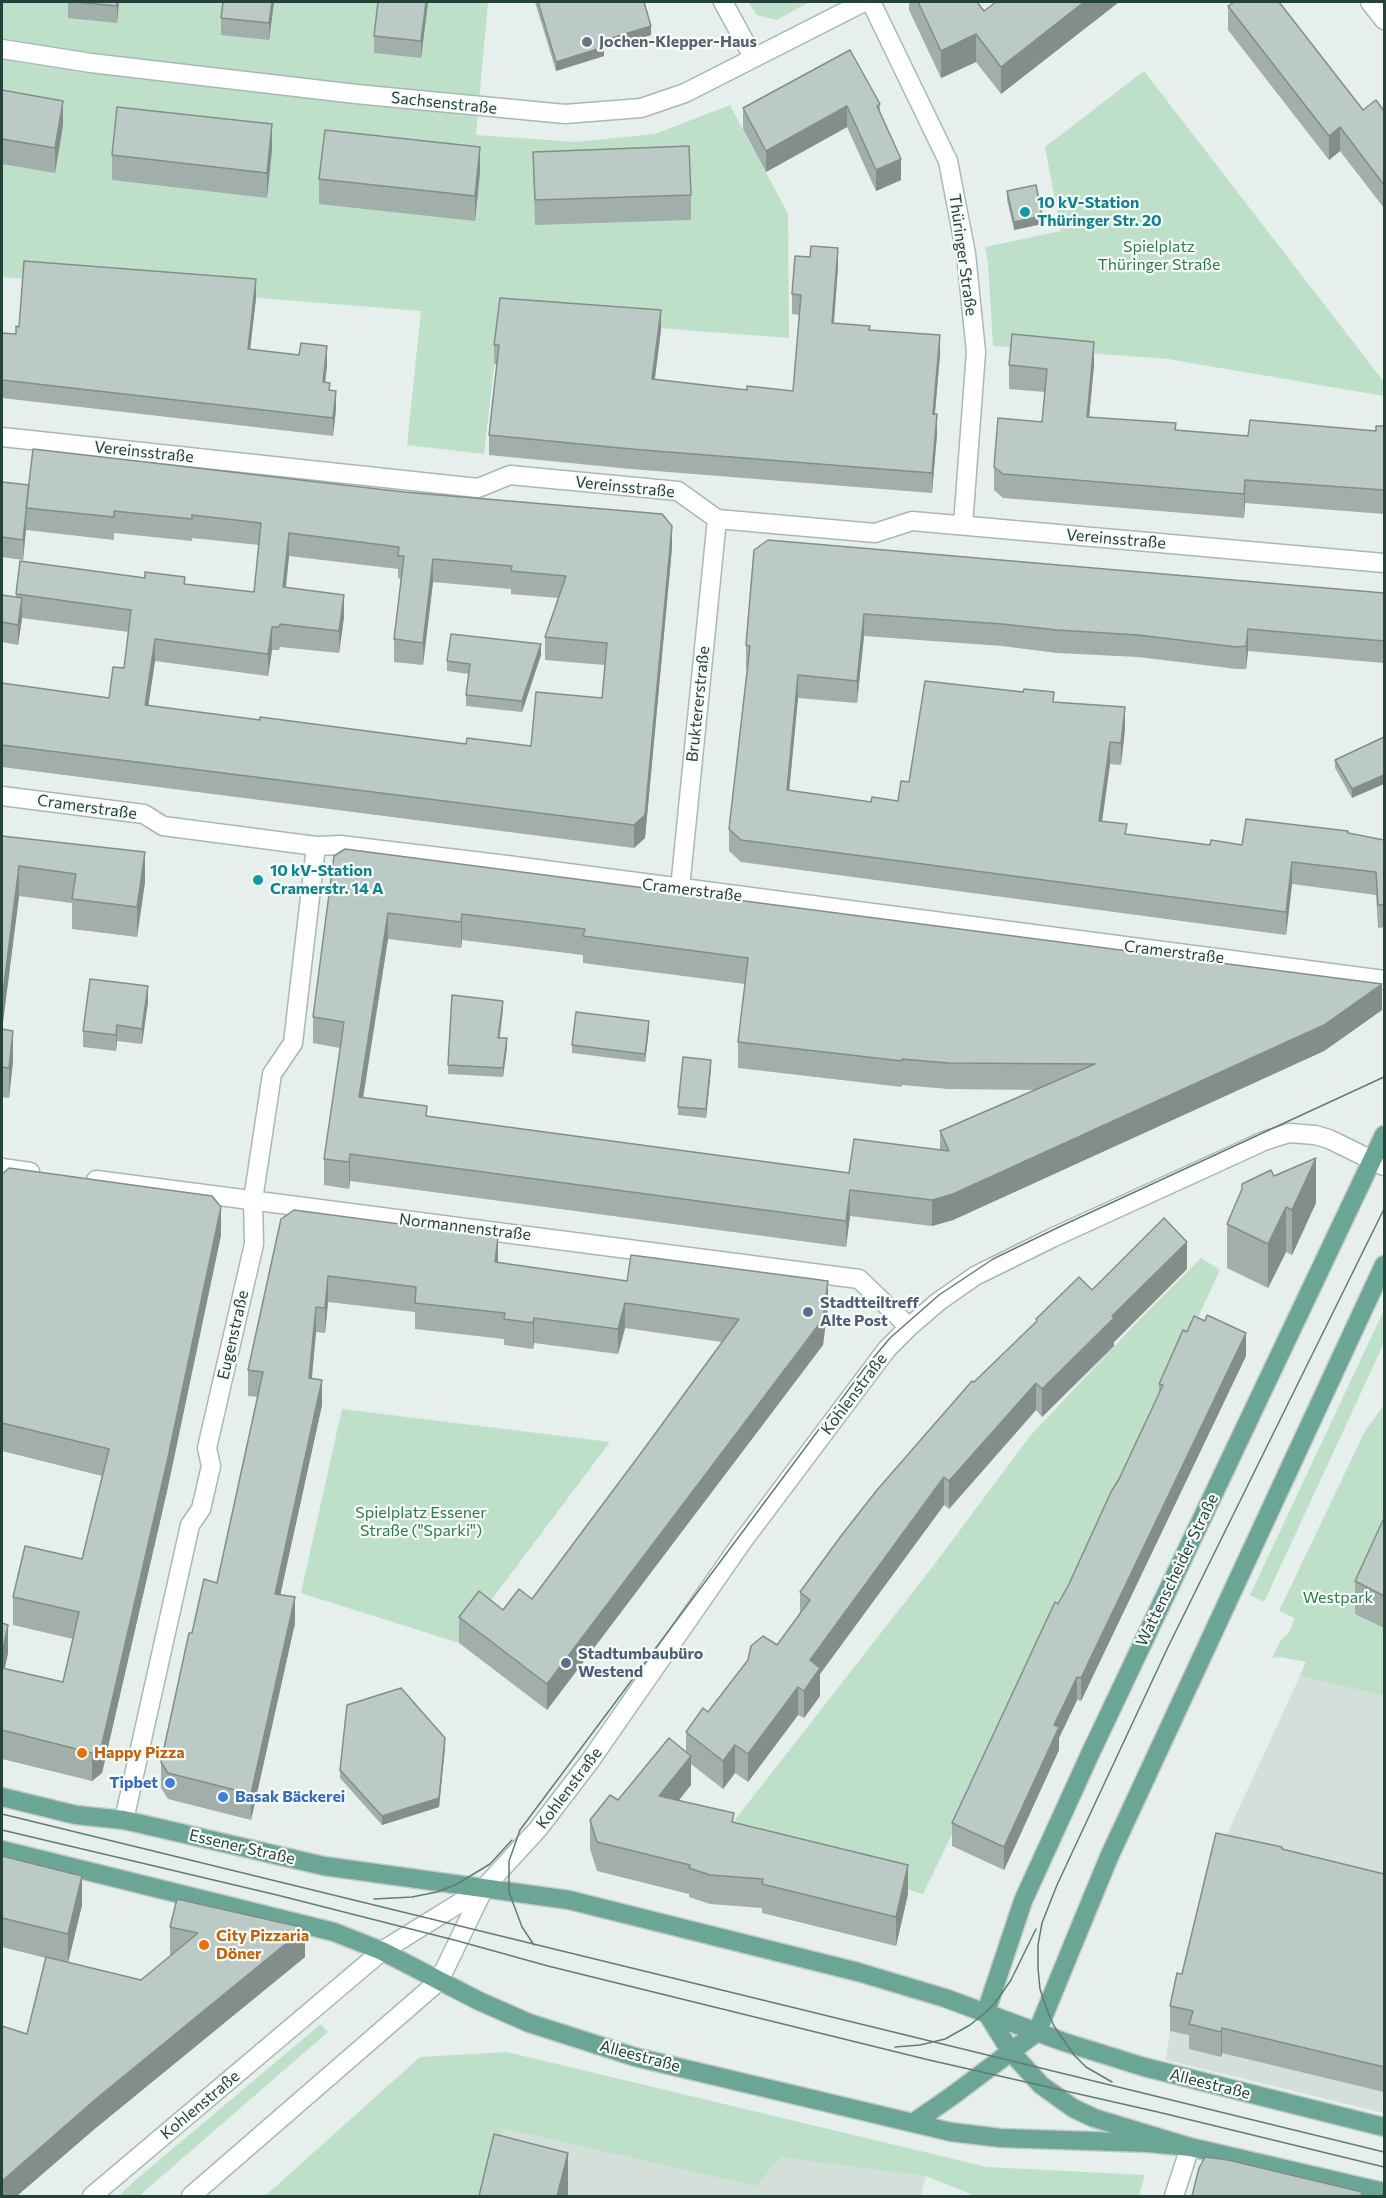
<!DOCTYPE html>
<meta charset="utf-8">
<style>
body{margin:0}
#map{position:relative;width:1386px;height:2198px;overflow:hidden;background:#e6efeb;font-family:Commissioner,sans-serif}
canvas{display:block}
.frame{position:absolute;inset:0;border:3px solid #24423a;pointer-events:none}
</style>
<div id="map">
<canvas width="1386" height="2198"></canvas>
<div class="frame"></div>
</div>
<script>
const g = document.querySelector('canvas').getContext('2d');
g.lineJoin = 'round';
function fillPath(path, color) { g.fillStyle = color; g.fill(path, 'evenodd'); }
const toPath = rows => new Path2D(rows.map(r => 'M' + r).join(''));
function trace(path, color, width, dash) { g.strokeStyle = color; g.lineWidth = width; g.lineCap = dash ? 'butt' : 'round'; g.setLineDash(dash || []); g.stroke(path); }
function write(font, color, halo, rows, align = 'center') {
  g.font = font + ' Commissioner,sans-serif'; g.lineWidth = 4.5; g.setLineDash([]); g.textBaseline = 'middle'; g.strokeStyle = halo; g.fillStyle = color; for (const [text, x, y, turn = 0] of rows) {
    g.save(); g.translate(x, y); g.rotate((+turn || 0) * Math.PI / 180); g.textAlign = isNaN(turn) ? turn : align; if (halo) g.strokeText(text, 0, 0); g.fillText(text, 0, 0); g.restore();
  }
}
fillPath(toPath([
 [1300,1676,1384,1696,1384,2113,1166,2060,1170,2031,1216,1858],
 [404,2099,926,2176,921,2196,292,2196]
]), '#d4dfda');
fillPath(toPath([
 [2,2,488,2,476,135,576,142,655,134,730,105,788,214,789,338,500,316,484,454,407,445,421,311,2,277],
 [748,2,810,2,776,20,757,15],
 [1144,71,1384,382,1384,396,1168,359,993,346,988,263,985,247,1061,231,1045,147],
 [1201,1258,1220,1270,1071,1590,923,1894,723,1835,934,1565,1030,1436,1140,1319],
 [1384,1310,1384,1343,1264,1602,1250,1595],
 [1384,1405,1384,1696,1300,1676,1306,1662,1281,1657,1272,1658,1280,1641,1290,1631,1295,1618,1279,1611,1365,1431],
 [342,1409,610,1442,459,1643,301,1593],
 [321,2024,328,2032,139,2196,119,2196,133,2182],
 [507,2052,987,2167,1145,2175,1139,2196,975,2196,926,2176,780,2157,756,2186,502,2128,490,2196,265,2196,420,2057]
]), '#bfe0c8');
const minor = toPath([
 [723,2,753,57],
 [871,2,948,161,966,254,976,352,963,525],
 [1370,2,1384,20],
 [2,49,91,63,356,94,565,114,641,108,685,93,864,2],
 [2,437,478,488,510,475,678,491,717,519,875,533,912,521,1384,563],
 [2,796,144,814,163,826,316,846,340,845,507,865,1384,980],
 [680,888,717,519],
 [2,1168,30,1172],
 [96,1180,859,1279,909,1327],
 [124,1820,190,1525,201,1509,211,1466,207,1448,254,1244,253,1200,272,1074,293,1043,316,846],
 [92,2196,382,1951,484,1888,538,1829,590,1761,742,1542,887,1349,909,1327,938,1302,975,1276,1054,1237,1264,1141,1289,1133,1315,1135,1329,1139,1384,1166],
 [191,2196,439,1981,484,1888],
 [1174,2196,1190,2147]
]);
const major = toPath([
 [2,1797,76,1815,124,1820,324,1866,569,1900,858,1972,945,1998,1064,2042,1144,2067,1384,2127],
 [2,1850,334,1932,382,1951,479,2001,529,2023,635,2057,951,2132,1001,2138,1149,2143,1190,2147],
 [986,2012,1023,1901,1091,1752,1384,1135],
 [986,2012,1011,2052,1041,2085,1073,2108,1094,2118,1190,2147,1384,2192],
 [913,2123,952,2096,1037,2032,1109,1857,1384,1265]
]);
trace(minor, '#a8b8b2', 21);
trace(major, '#c2cac8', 21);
trace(minor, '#fff', 18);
trace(major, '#6aa596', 18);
trace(toPath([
 [2,1814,1384,2152],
 [2,1830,277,1895,458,1941,548,1966,929,2060,1158,2112,1384,2167],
 [374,1899,412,1897,437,1892,457,1884,490,1864,512,1840],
 [534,1945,522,1927,509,1892,509,1861,520,1830,864,1369,890,1338,939,1295,993,1259,1061,1226,1384,1077],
 [895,2047,920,2045,945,2039,970,2025,986,2012,995,2003,1011,1980,1036,1929],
 [1112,2082,1086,2067,1074,2055,1054,2026,1047,2010,1040,1989,1038,1968,1038,1945,1042,1923,1057,1885,1168,1647,1384,1209]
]), '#5f7d75', 1.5);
fillPath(toPath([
 [68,2,119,2,117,23,68,18],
 [274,2,269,40,221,35,221,18],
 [378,2,428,2,421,58,374,53,374,36],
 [535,2,644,2,651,35,604,49,604,56,556,71],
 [909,2,977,2,984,11,1119,2,1001,94,976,62,941,78,909,10],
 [1228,6,1363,110,1384,111,1384,208,1340,151,1329,160,1228,30],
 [2,90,63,125,55,173,2,164],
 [880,104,880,111,901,180,876,191,847,127,766,172,743,129,743,108],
 [272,149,267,198,112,180,112,155],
 [533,152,691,195,691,220,535,225],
 [480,172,475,221,319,204,319,179],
 [1007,191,1042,224,1014,230,1007,200],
 [838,267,834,324,870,330,940,355,935,414,937,434,932,493,631,469,489,455,489,435,497,365,494,364,494,345,661,330,655,379,747,390,793,391,799,315,792,314,792,294],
 [256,298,250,349,327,365,325,383,330,390,336,409,333,436,2,398,2,333,16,334,19,327],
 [1009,365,1094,365,1089,417,1176,430,1248,436,1376,431,1384,426,1384,514,1245,503,1244,518,1003,498,994,490,994,467,1042,422,1045,392,1009,389],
 [2,482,672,548,645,838,634,848,2,767,2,683,109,698,124,668,129,632,22,618,18,645,2,642,2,595,16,598,16,594,185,584,254,592,259,545,192,538,192,541,114,533,114,540,26,530,26,529,23,560,2,557],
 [289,556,398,569,398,578,401,579,394,639,394,662,423,665,433,582,511,589,511,594,558,598,545,637,545,660,605,665,602,698,531,746,466,744,260,720,148,706,155,661,268,676,272,650,279,650,280,647,339,653,344,617,286,588],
 [753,562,1384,593,1384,663,1248,651,1246,669,1237,669,1138,657,1057,653,1002,646,864,636,857,703,798,698,789,791,871,802,898,801,909,782,1054,702,1125,729,1121,765,1110,764,1102,821,1127,835,1210,845,1242,845,1348,833,1384,840,1384,927,1378,928,1376,895,1292,884,1286,935,741,862,729,851,729,829,747,668,746,668,746,645],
 [541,655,522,712,466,706,466,695,469,674,447,671,447,661],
 [1384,737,1352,798,1335,768,1335,760],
 [2,836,145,882,137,937,72,929,72,903,19,896,2,1029,13,1061,9,1098,2,1097],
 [334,856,1382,1010,1324,1051,953,1220,932,1226,850,1216,846,1247,350,1181,349,1189,324,1185,324,1159,340,1048,313,1043,313,1017],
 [388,939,461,948,462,940,583,955,583,963,745,984,738,1042,738,1068,902,1087,902,1085,948,1089,1036,1090,940,1131,940,1150,849,1173,427,1116,363,1098],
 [148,1002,142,1044,117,1041,116,1051,83,1047,83,1031],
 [503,1009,500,1038,507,1047,503,1077,448,1074,448,1065],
 [649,1029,645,1062,572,1053,572,1045],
 [711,1069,706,1118,678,1115,678,1107],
 [2,1174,221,1235,167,1491,102,1773,92,1781,2,1759,2,1623,8,1653,4,1669,63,1682,73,1639,13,1625,13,1597,82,1559,102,1476,2,1451],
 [1274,1176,1316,1203,1292,1255,1286,1252,1268,1288,1227,1268,1227,1224],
 [281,1219,498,1263,627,1281,828,1306,823,1345,547,1710,459,1643,459,1617,503,1610,532,1599,644,1449,722,1342,625,1328,618,1354,534,1343,533,1349,504,1345,504,1339,415,1329,415,1312,328,1302,325,1333,316,1332,312,1378,322,1405,280,1595,295,1623,251,1820,168,1799,161,1788,161,1762,192,1633,217,1583,258,1397,248,1396,248,1370],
 [1187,1269,1114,1342,1114,1346,1042,1417,1036,1410,949,1509,944,1505,820,1674,820,1696,804,1718,798,1715,748,1782,735,1773,723,1789,691,1764,691,1785,679,1800,908,1894,896,1946,762,1913,762,1908,710,1904,689,1897,689,1894,597,1871,590,1849,590,1820,686,1751,686,1732,708,1712,777,1645,800,1613,800,1592,974,1382,1036,1323,1036,1319,1092,1290],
 [1246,1356,1081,1701,1077,1700,1059,1738,1059,1750,1004,1870,952,1846,952,1823,1058,1604,1069,1584,1119,1479,1159,1394,1159,1384],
 [1384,1518,1384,1628,1355,1614,1355,1581],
 [445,1747,439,1807,382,1825,340,1778,340,1770],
 [1282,1849,1384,1874,1384,2092,1222,2053,1221,2057,1189,2049,1189,2035,1170,2031,1170,2006,1182,1974],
 [2,1856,82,1905,68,1962,141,1980,170,1956,170,1927,305,1957,97,2127,27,2034,46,1958,2,1947]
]), '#a1aea9');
fillPath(toPath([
 [117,2,119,2,117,23],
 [272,2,274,2,269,40,269,23],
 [426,2,428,2,421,58,421,41],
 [1084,2,1119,2,1001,94,1001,67],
 [651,26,651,35,604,49,604,56,556,71,556,62,602,41],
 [976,34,976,62,941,78,941,51],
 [63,101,63,125,55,173,55,148],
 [847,106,847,127,766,172,766,151],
 [272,124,272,149,267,198,267,173],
 [1340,127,1340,151,1329,160,1329,136],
 [480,147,480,172,475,221,475,196],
 [901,159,901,180,876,191,876,170],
 [1042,216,1042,224,1014,230,1014,222],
 [838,248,838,267,832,343,832,323],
 [256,279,256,298,248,368,248,349],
 [661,310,661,330,652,399,652,379],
 [940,335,940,355,933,433,933,414],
 [1094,342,1094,365,1087,440,1087,417],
 [327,346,327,365,323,401,323,382],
 [336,391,336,409,333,436,333,418],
 [937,414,937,434,932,493,932,473],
 [1245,480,1245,503,1244,518,1244,494],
 [26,509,26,529,23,560,23,540],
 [672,526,672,548,645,838,634,848,634,825],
 [289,533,289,556,283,610,283,587],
 [433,559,433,582,423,665,423,643],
 [344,595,344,617,339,653,339,631],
 [22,598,22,618,18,645,18,625],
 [864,614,864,636,857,703,857,681],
 [272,627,272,650,268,676,268,654],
 [1248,629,1248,651,1246,669,1246,646],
 [155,639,155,661,145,728,145,705],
 [541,644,541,655,522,712,522,701],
 [798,675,798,698,787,813,787,790],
 [1125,707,1125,729,1121,765,1121,743],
 [1110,742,1110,764,1099,843,1099,821],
 [1384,775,1384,784,1352,798,1352,789],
 [145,852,145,882,137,937,137,907],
 [1292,862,1292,884,1286,935,1286,912],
 [19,866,19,896,2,1030,2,1000],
 [388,913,388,939,359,1123,359,1097],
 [462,914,462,940,461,948,461,922],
 [1382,984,1382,1010,1324,1051,953,1220,932,1226,932,1200],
 [148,986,148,1002,142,1044,142,1029],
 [503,1001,503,1009,498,1046,498,1038],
 [649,1021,649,1029,645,1062,645,1054],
 [117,1025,117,1041,116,1051,116,1035],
 [13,1031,13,1061,9,1098,9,1068],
 [507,1038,507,1047,503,1077,503,1068],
 [711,1060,711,1069,706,1118,706,1109],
 [350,1154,350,1181,349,1189,349,1162],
 [1316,1158,1316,1203,1292,1255,1292,1210],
 [850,1190,850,1216,846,1247,846,1221],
 [221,1207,221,1235,167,1491,102,1773,92,1781,92,1753],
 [1286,1207,1286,1252,1268,1288,1268,1244],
 [498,1237,498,1263,495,1262],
 [1187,1242,1187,1269,1114,1342,1114,1346,1042,1417,1042,1389,1112,1316],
 [328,1276,328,1302,325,1333,325,1308],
 [828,1281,828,1306,823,1345,547,1710,547,1684],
 [625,1303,625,1328,618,1354,618,1329],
 [316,1307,316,1332,309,1404,309,1378],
 [534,1318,534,1343,533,1349,533,1323],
 [1246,1333,1246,1356,1081,1701,1081,1678],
 [322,1380,322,1405,275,1619,275,1594],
 [1036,1383,1036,1410,949,1509,949,1481],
 [944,1477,944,1505,820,1674,820,1696,804,1718,804,1691,810,1660],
 [295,1597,295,1623,251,1820,251,1794],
 [8,1625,8,1653,2,1682,2,1654],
 [1077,1677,1077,1700,1059,1738,1059,1750,1004,1870,1004,1847,1054,1725],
 [798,1687,798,1715,748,1782,748,1754],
 [445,1738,445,1747,439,1807,382,1825,382,1816],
 [735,1745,735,1773,723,1789,723,1761],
 [691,1756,691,1785,659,1825,659,1796],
 [908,1865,908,1894,896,1946,896,1917],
 [82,1876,82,1905,68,1963,68,1934],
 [305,1928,305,1957,97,2127,17,2196,2,2196,2,2181,97,2098],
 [1222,2028,1222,2053,1221,2057,1221,2032],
 [568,2153,568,2196,557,2196]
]), '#838d89');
const building = toPath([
 [77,2,117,2,117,6,77,2],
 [223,2,272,2,269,23,221,18,223,2],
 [378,2,426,2,421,41,374,36,378,2],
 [538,2,644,2,651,26,602,41,604,47,556,62,538,2],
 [918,2,977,2,984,11,996,2,1084,2,1001,67,976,34,941,51,918,2],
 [1234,2,1279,2,1363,110,1376,100,1384,111,1384,185,1340,127,1329,136,1228,6,1234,2],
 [850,50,880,104,877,106,901,159,876,170,847,106,766,151,743,108,850,50],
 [2,90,63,101,55,148,2,139,2,90],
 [117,107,272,124,267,173,112,155,117,107],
 [325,130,480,147,475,196,319,179,325,130],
 [689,146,691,195,535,200,533,152,689,146],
 [1036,185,1042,216,1014,222,1007,191,1036,185],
 [811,246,838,248,832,323,870,326,869,330,940,335,933,414,937,414,932,473,631,449,489,435,499,345,494,345,500,298,661,310,652,379,747,390,747,386,793,391,801,295,792,294,795,256,810,257,811,246],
 [24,261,256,279,248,349,299,355,301,343,327,346,323,382,330,383,329,390,336,391,333,418,2,380,2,333,16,334,16,326,19,327,24,261],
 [1012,334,1094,342,1087,417,1176,423,1175,430,1248,436,1250,420,1376,431,1376,426,1384,426,1384,490,1245,480,1244,494,1003,474,994,467,998,418,1042,422,1047,369,1009,365,1012,334],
 [33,449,404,492,662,514,672,526,645,815,634,825,2,745,2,683,109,698,113,667,124,668,131,610,16,594,20,561,145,578,145,572,185,577,184,584,254,592,261,523,192,515,192,519,114,511,114,517,26,508,33,449],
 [289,533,399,547,398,556,404,556,394,639,423,643,433,559,512,566,511,571,566,576,545,637,607,643,602,698,536,692,531,746,467,738,466,744,260,717,260,720,145,705,155,639,268,654,272,627,279,627,280,624,339,631,344,595,283,587,289,533],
 [2,482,29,485,23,540,2,537,2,482],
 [768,540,1384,593,1384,641,1248,629,1246,646,1237,647,1138,635,1057,630,1002,624,864,614,857,681,798,675,787,790,871,802,872,797,898,801,901,781,909,782,925,681,1023,692,1024,689,1054,692,1053,702,1125,707,1121,743,1110,742,1099,821,1127,824,1125,834,1210,845,1211,840,1242,845,1246,819,1348,831,1348,833,1384,840,1384,905,1378,905,1376,872,1292,862,1286,912,741,840,729,829,750,646,746,645,753,562,754,550,768,540],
 [2,595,22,598,18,625,2,622,2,595],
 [451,634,541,644,522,701,466,695,470,664,447,661,451,634],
 [1384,737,1384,775,1352,789,1335,760,1384,737],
 [2,836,145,852,137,907,72,899,76,874,19,866,2,1000,2,836],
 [345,849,1382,984,1324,1025,953,1194,932,1200,850,1190,846,1221,350,1154,349,1162,324,1159,344,1022,313,1017,334,856,345,849],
 [388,913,461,922,462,914,585,929,583,936,748,958,738,1042,902,1061,902,1059,948,1063,1095,1064,940,1131,949,1151,854,1139,849,1173,426,1116,427,1106,359,1097,388,913],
 [90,979,148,986,142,1029,117,1025,116,1035,83,1031,90,979],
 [452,995,503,1001,498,1038,507,1038,503,1068,448,1065,452,995],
 [576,1012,649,1021,645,1054,572,1045,576,1012],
 [2,1029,13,1031,9,1068,2,1067,2,1029],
 [683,1057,711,1060,706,1109,678,1107,683,1057],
 [1316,1158,1292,1210,1286,1207,1268,1244,1227,1224,1242,1189,1242,1184,1271,1170,1274,1176,1316,1158],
 [9,1168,212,1196,221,1207,167,1462,102,1744,92,1753,2,1730,2,1668,63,1682,79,1612,13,1597,25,1546,82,1559,109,1449,2,1423,2,1174,9,1168],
 [294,1210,498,1237,495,1262,627,1281,631,1255,828,1281,823,1319,547,1684,459,1617,479,1591,503,1610,519,1589,532,1599,644,1449,739,1319,625,1303,618,1329,534,1318,533,1323,504,1319,505,1313,415,1303,416,1287,328,1276,325,1308,316,1307,309,1378,322,1380,275,1594,295,1597,251,1794,168,1773,161,1762,189,1633,192,1633,204,1579,217,1583,263,1372,248,1370,281,1219,294,1210],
 [1164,1218,1187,1242,1112,1316,1114,1318,1042,1389,1036,1383,949,1481,944,1477,810,1660,820,1668,804,1691,798,1687,748,1754,735,1745,723,1761,686,1732,703,1708,708,1712,748,1660,751,1646,763,1636,777,1645,810,1600,800,1592,841,1536,877,1490,972,1381,974,1382,1037,1321,1036,1319,1079,1277,1092,1290,1164,1218],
 [1207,1315,1246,1333,1081,1678,1077,1677,1054,1725,1059,1727,1004,1847,952,1823,1055,1602,1058,1604,1069,1584,1111,1492,1119,1479,1163,1385,1159,1384,1183,1330,1187,1332,1194,1316,1205,1321,1207,1315],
 [1384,1518,1384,1596,1355,1581,1384,1518],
 [2,1623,8,1625,2,1654,2,1623],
 [401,1688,445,1738,439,1798,382,1816,340,1770,347,1705,401,1688],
 [669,1738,691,1756,659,1796,734,1813,732,1822,908,1865,896,1917,762,1884,763,1879,710,1875,689,1868,690,1865,597,1842,590,1820,610,1795,618,1800,669,1738],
 [1216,1833,1282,1847,1282,1849,1384,1874,1384,2067,1222,2028,1221,2032,1189,2024,1193,2011,1170,2006,1177,1973,1182,1974,1216,1833],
 [2,1856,82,1876,68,1934,2,1918,2,1856],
 [177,1899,305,1928,97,2098,2,2181,2,2026,27,2034,46,1957,141,1980,198,1933,170,1927,177,1899],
 [494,2134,568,2153,557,2196,479,2196,494,2134],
 [1205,2157,1228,2160,1362,2192,1361,2195,1368,2196,1192,2196,1199,2168,1205,2157]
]);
fillPath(building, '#bbcac4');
trace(building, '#838d89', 1.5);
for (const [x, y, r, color] of [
 [587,42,6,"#6b7280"],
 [1025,212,6,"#0f9aa8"],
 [258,880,6,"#0f9aa8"],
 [808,1312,6,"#5c6f8a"],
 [566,1663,6,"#5c6f8a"],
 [82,1753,6,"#e8710a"],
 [170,1783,6,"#3f7fe0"],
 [223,1797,6,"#3f7fe0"],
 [204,1945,6,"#e8710a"]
]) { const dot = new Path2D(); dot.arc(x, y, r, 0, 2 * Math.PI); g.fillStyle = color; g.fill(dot); trace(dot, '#f7fbf9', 2); }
write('bold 16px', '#5b616d', '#f7fbf9', [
 ["Jochen-Klepper-Haus",599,42]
], 'left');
write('16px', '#24423a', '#f7fbf9', [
 ["Sachsenstraße",444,103,6],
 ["Thüringer Straße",963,255,82],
 ["Vereinsstraße",144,452,6],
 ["Vereinsstraße",625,487,6],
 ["Vereinsstraße",1116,539,5],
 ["Bruktererstraße",698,704,-84],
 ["Cramerstraße",87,807,8],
 ["Cramerstraße",692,890,7],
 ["Cramerstraße",1174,952,7],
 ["Normannenstraße",465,1227,7],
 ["Eugenstraße",233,1335,-77],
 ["Kohlenstraße",854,1394,-53],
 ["Wattenscheider Straße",1177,1570,-64],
 ["Kohlenstraße",569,1788,-53],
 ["Essener Straße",242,1847,13],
 ["Alleestraße",640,2056,15],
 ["Alleestraße",1210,2084,14],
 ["Kohlenstraße",200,2105,-40]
]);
write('bold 16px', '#0d838f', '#f7fbf9', [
 ["10 kV-Station",1037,203],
 ["Thüringer Str. 20",1037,221],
 ["10 kV-Station",270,871],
 ["Cramerstr. 14 A",270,889]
], 'left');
write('16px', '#2d7a4b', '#f7fbf9', [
 ["Spielplatz",1159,247],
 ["Thüringer Straße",1159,265],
 ["Spielplatz Essener",421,1513],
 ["Straße (\"Sparki\")",421,1531],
 ["Westpark",1338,1598]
]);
write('bold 16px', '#4e5e75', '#f7fbf9', [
 ["Stadtteiltreff",820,1303],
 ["Alte Post",820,1321],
 ["Stadtumbaubüro",578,1654],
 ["Westend",578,1672]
], 'left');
write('bold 16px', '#c56008', '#f7fbf9', [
 ["Happy Pizza",94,1753],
 ["City Pizzaria",216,1936],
 ["Döner",216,1954]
], 'left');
write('bold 16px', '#366cbe', '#f7fbf9', [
 ["Tipbet",158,1783],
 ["Basak Bäckerei",235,1797,"left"]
], 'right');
</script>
